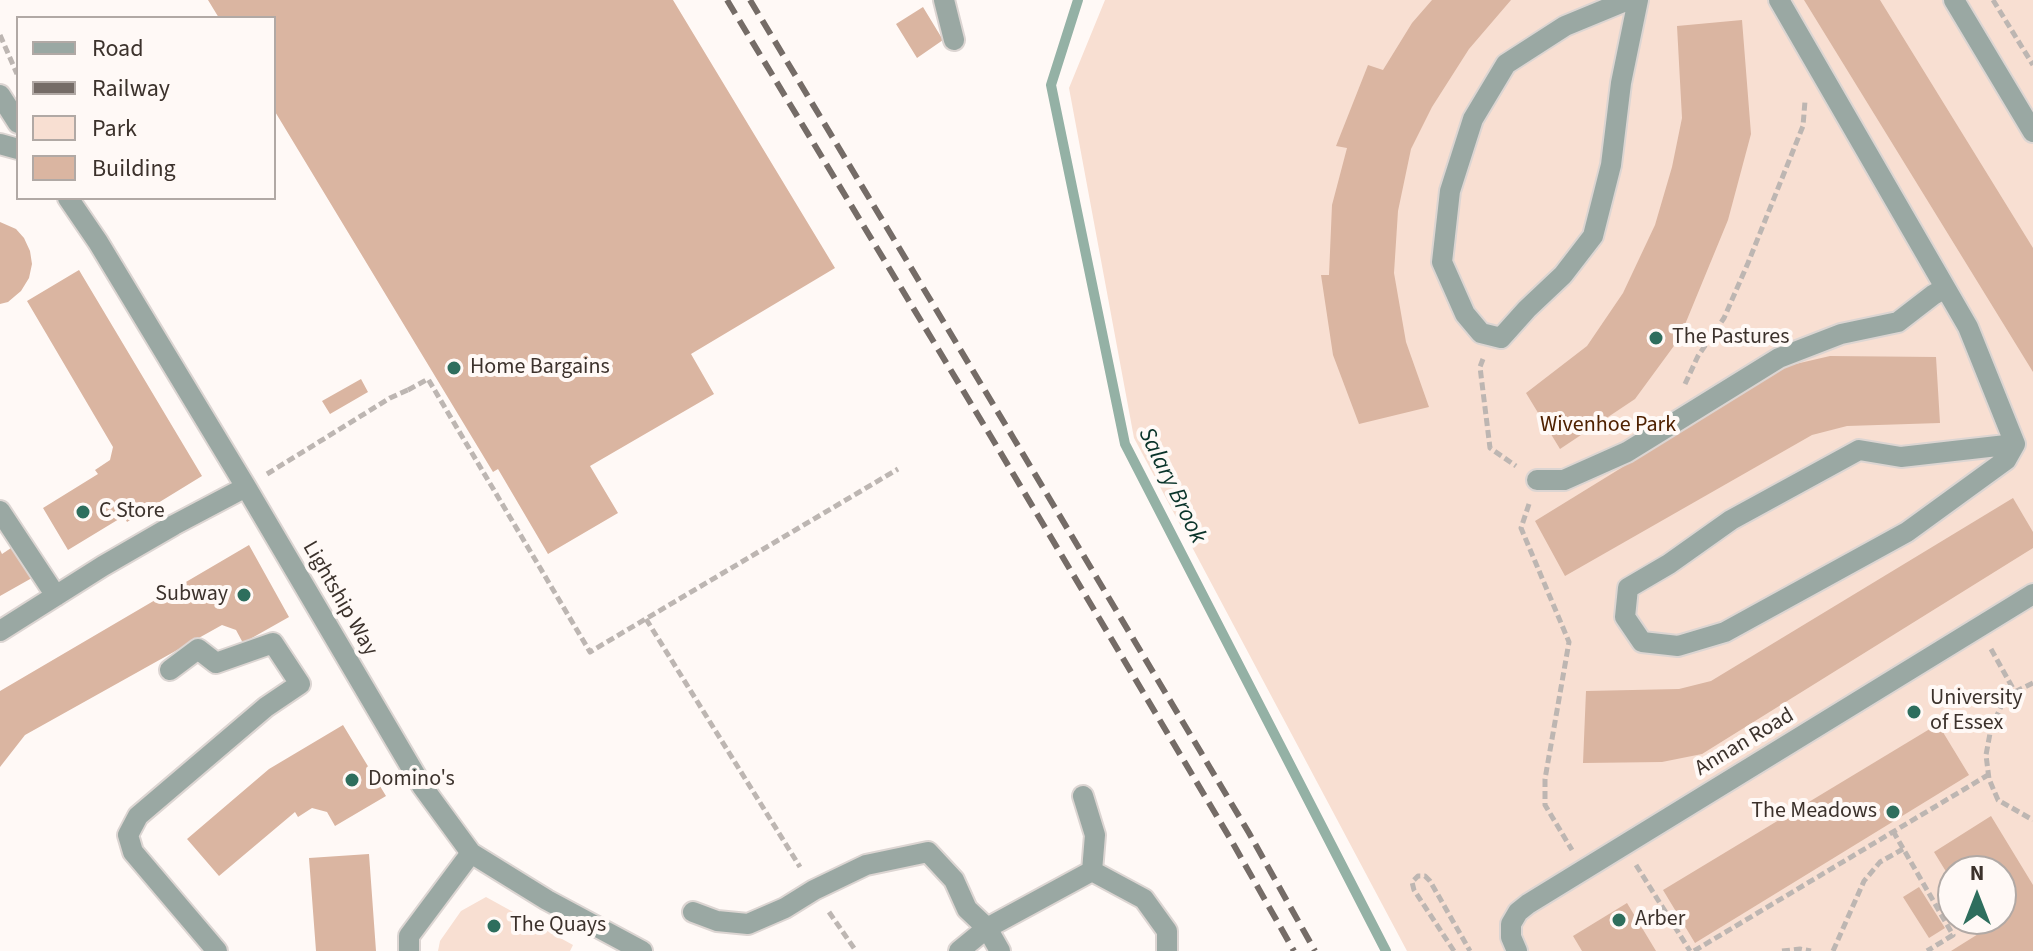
<!DOCTYPE html>
<style>
body{margin:0}
#map{position:relative;width:2033px;height:951px;overflow:hidden;background:#fff9f6;font-family:"Source Sans 3",sans-serif}
canvas{display:block}
.legend{position:absolute;left:16px;top:16px;width:260px;height:184px;box-sizing:border-box;background:#fff9f6;border:2px solid #b1a9a5;margin:0;padding:10px 14px;list-style:none;font-size:24px;color:#3c322c}
.legend li{display:flex;align-items:center;gap:16px;height:40px}
.legend b{width:40px;border:2px solid #b1a9a5}
.north{position:absolute;left:1937px;top:855px;width:80px;height:80px;box-sizing:border-box;background:#fff9f6;border:2px solid #b1a9a5;border-radius:50%;rotate:0deg;font-size:22px;font-weight:700;line-height:32px;text-align:center;color:#3c322c}
.north::after{content:'';display:block;margin:auto;width:28px;height:36px;background:#2e6e5d;clip-path:polygon(50% 0,100% 100%,50% 72%,0 100%)}
</style>
<div id="map">
<canvas width="2033" height="951"></canvas>
<ul class="legend">
<li><b style="height:10px;background:#9aa8a3"></b>Road</li>
<li><b style="height:10px;background:#756c67"></b>Railway</li>
<li><b style="height:22px;background:#f8dfd2"></b>Park</li>
<li><b style="height:22px;background:#dab5a1"></b>Building</li>
</ul>
<div class="north">N</div>
</div>
<script>
const g = document.querySelector('canvas').getContext('2d');
g.lineJoin = 'round';
function fillPath(path, color) { g.fillStyle = color; g.fill(path, 'evenodd'); }
const toPath = rows => new Path2D(rows.map(r => 'M' + r).join(''));
function trace(path, color, width, dash) { g.strokeStyle = color; g.lineWidth = width; g.lineCap = dash ? 'butt' : 'round'; g.setLineDash(dash || []); g.stroke(path); }
function write(font, color, halo, rows, align = 'center') {
  g.font = font + ' "Source Sans 3",sans-serif'; g.lineWidth = 8; g.setLineDash([]); g.textBaseline = 'middle'; g.strokeStyle = halo; g.fillStyle = color; for (const [text, x, y, turn = 0] of rows) {
    g.save(); g.translate(x, y); g.rotate((+turn || 0) * Math.PI / 180); g.textAlign = isNaN(turn) ? turn : align; if (halo) g.strokeText(text, 0, 0); g.fillText(text, 0, 0); g.restore();
  }
}
fillPath(toPath([
 [1105,0,2033,0,2033,951,1407,951,1134,438,1069,88],
 [1953,871,2001,871,2001,919,1953,919],
 [486,897,573,945,570,951,438,951,440,941,461,911]
]), '#f8dfd2');
trace(toPath([
 [1078,0,1051,85,1125,444,1386,951]
]), '#94b1a5', 10);
fillPath(toPath([
 [208,0,673,0,835,268,691,354,714,394,590,466,618,513,548,554,498,469,493,472,274,110,274,18,219,18],
 [1432,0,1511,0,1469,49,1432,107,1411,149,1398,211,1394,273,1406,342,1429,407,1359,424,1333,355,1321,275,1329,275,1332,205,1347,148,1336,146,1368,65,1383,70,1412,23],
 [1804,0,1880,0,2033,248,2033,372],
 [923,7,943,40,917,58,896,24],
 [1742,20,1751,134,1728,220,1679,339,1635,399,1560,449,1526,393,1587,346,1623,293,1655,225,1672,167,1682,118,1677,26],
 [0,222,16,229,24,238,30,251,32,264,29,278,21,291,8,302,0,304],
 [79,270,202,476,127,522,124,516,68,550,43,508,98,474,95,470,110,460,113,447,27,301],
 [1830,356,1936,357,1940,423,1847,426,1812,435,1565,576,1535,521,1787,366],
 [361,379,368,392,330,414,322,401],
 [2013,498,2033,532,2033,548,1702,754,1662,762,1583,763,1586,691,1679,689,1711,681],
 [20,542,39,574,0,596,0,550,2,554],
 [249,545,289,617,243,643,236,630,222,625,25,735,0,767,0,691],
 [1938,724,1969,775,1695,943,1663,890],
 [343,725,386,796,335,826,327,812,312,808,298,817,295,812,219,876,187,839,269,769],
 [1991,816,2033,885,2033,951,1951,951,1983,931,1975,919,2001,919,2001,871,1953,871,1953,883,1934,852],
 [369,854,376,951,316,951,309,858],
 [1919,887,1945,928,1929,938,1903,897],
 [1627,903,1656,951,1582,951,1573,936]
]), '#dab5a1');
const minor = toPath([
 [944,0,954,40],
 [1628,0,1565,26,1506,64,1473,119,1450,191,1442,262,1465,314,1481,333,1501,338,1527,309,1563,275,1593,236,1611,165,1621,83,1638,0],
 [1779,0,1968,327,2015,444],
 [1954,0,2033,132],
 [0,95,18,123],
 [0,144,18,149],
 [68,198,98,242,246,487,422,786,471,853,547,900,642,951],
 [2015,444,2006,460,1907,532,1725,632,1678,646,1642,642,1625,617,1628,588,1669,564,1731,520,1859,450,1901,457,2015,444],
 [1537,480,1564,480,1627,452,1779,358,1841,334,1898,322,1933,295,1945,288],
 [0,511,56,596],
 [0,631,103,566,174,525,246,487],
 [170,670,198,649,216,663,273,643,300,684,266,707,138,816,128,835,133,852,217,951],
 [1083,796,1095,835,1092,871],
 [693,912,717,921,748,924,785,908,814,890,866,865,928,852,954,880,967,909,987,928,1000,951],
 [409,951,409,936,471,853],
 [959,951,987,928,1092,871,1144,899,1167,931,1167,951],
 [1517,951,1511,937,1511,924,1518,912,1528,904,2033,594]
]);
trace(minor, '#dcd5d2', 24);
trace(toPath([
 [1993,0,2033,65],
 [0,35,17,74],
 [1483,359,1480,367,1490,448,1516,466],
 [1685,384,1698,356,1724,318,1748,263,1803,126,1805,101],
 [408,390,428,379,590,652,898,469],
 [267,474,390,398,410,389],
 [1529,504,1521,528,1569,642,1545,779,1545,805,1572,850],
 [646,619,800,867],
 [1991,649,2015,692],
 [2033,683,2006,696,1991,728,1986,755,1989,779,1998,800,2033,820],
 [1893,831,1953,935,1927,951],
 [1636,865,1690,951],
 [829,912,856,951],
 [1454,951,1414,890,1412,882,1418,876,1425,876,1430,881,1470,951],
 [1694,951,1988,775],
 [1782,951,1800,949,1811,951],
 [1833,951,1864,881,1880,862,1903,849]
]), '#bdb6b2', 5, [8, 4]);
trace(minor, '#9aa8a3', 20);
trace(toPath([
 [727,0,996,445,1231,840,1294,951],
 [750,0,1014,439,1249,833,1315,951]
]), '#756c67', 6, [16, 8]);
for (const [x, y, r, color] of [
 [1656,338,8,"#2e6e5d"],
 [454,368,8,"#2e6e5d"],
 [83,512,8,"#2e6e5d"],
 [244,595,8,"#2e6e5d"],
 [1914,712,8,"#2e6e5d"],
 [352,780,8,"#2e6e5d"],
 [1893,812,8,"#2e6e5d"],
 [1619,920,8,"#2e6e5d"],
 [494,926,8,"#2e6e5d"]
]) { const dot = new Path2D(); dot.arc(x, y, r, 0, 2 * Math.PI); g.fillStyle = color; g.fill(dot); trace(dot, '#fff9f6', 3); }
write('22px', '#3c322c', '#fff9f6', [
 ["The Pastures",1672,338],
 ["Home Bargains",470,368],
 ["C Store",99,512],
 ["Subway",228,595,"right"],
 ["University",1930,699],
 ["of Essex",1930,724],
 ["Domino's",368,780],
 ["The Meadows",1877,812,"right"],
 ["Arber",1635,920],
 ["The Quays",510,926]
], 'left');
write('22px', '#4f2100', '#fff9f6', [
 ["Wivenhoe Park",1608,426]
]);
write('22px', '#3c322c', '#fff9f6', [
 ["Lightship Way",339,599,60],
 ["Annan Road",1745,743,-31]
]);
write('italic 24px', '#093329', '#fff9f6', [
 ["Salary Brook",1171,486,64]
]);
</script>
